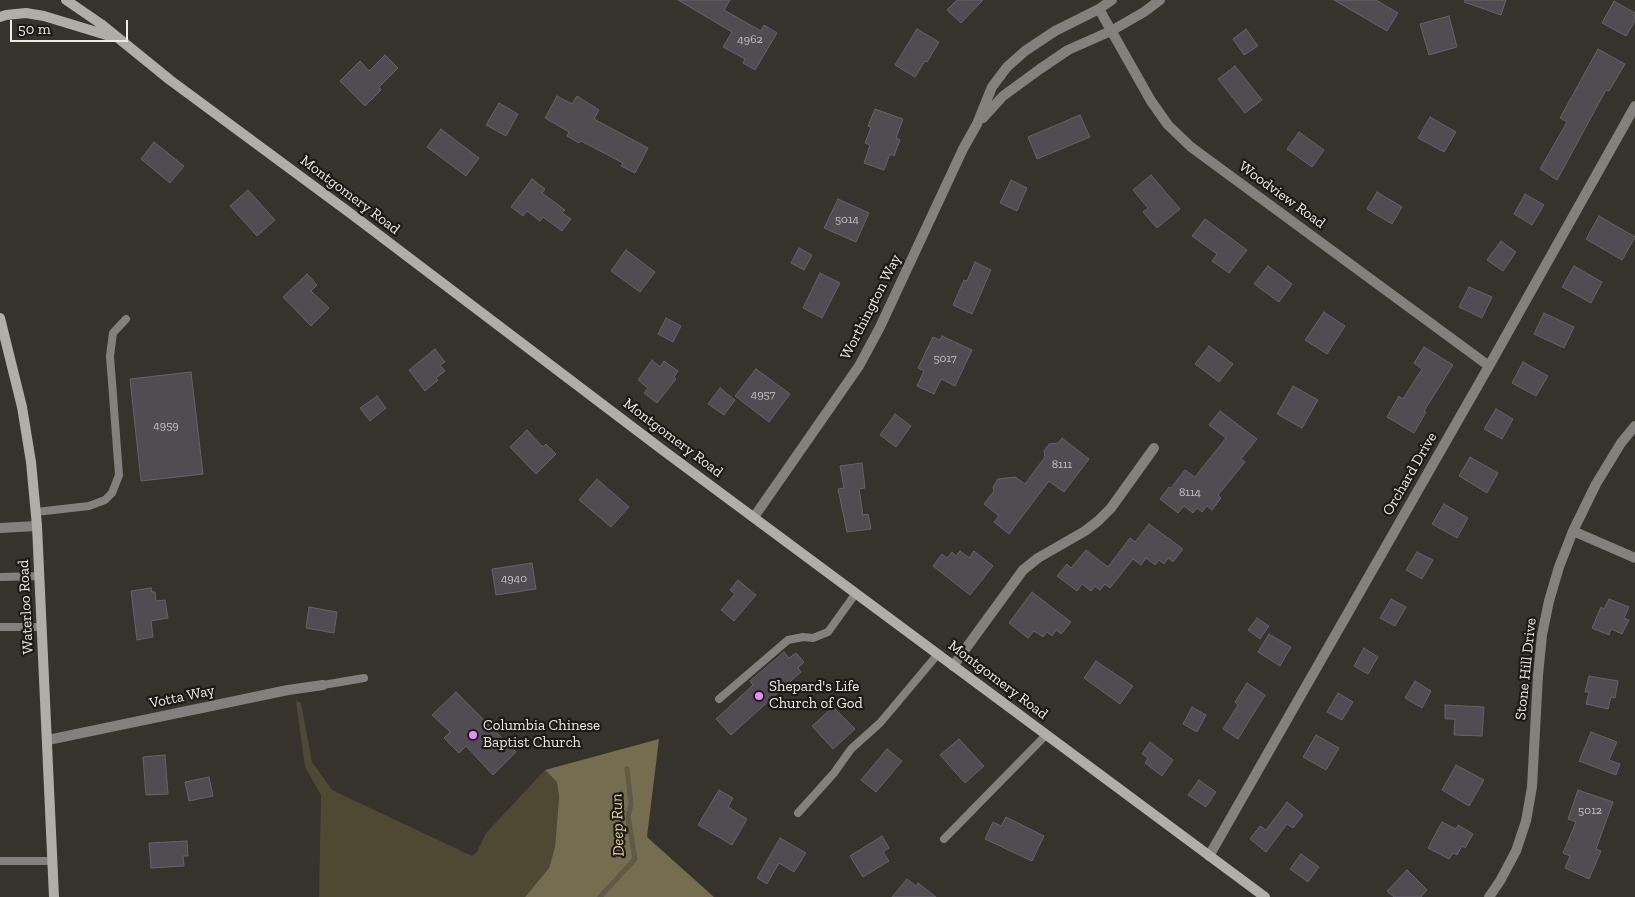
<!DOCTYPE html>
<style>
body{margin:0}
#map{position:relative;width:1635px;height:897px;overflow:hidden;background:#35332b;font-family:"Zilla Slab",serif}
canvas{display:block}
.scale{position:absolute;left:10px;top:20px;width:118px;height:22px;box-sizing:border-box;border:2px solid #ebeae5;border-top:0;padding-left:6px;font-size:15px;line-height:18px;white-space:nowrap;color:#ebeae5;-webkit-text-stroke:4px #1b1a17;paint-order:stroke}
</style>
<div id="map">
<canvas width="1635" height="897"></canvas>
<div class="scale">50 m</div>
</div>
<script>
const g = document.querySelector('canvas').getContext('2d');
g.lineJoin = 'round';
function fillPath(path, color) { g.fillStyle = color; g.fill(path, 'evenodd'); }
const toPath = rows => new Path2D(rows.map(r => 'M' + r).join(''));
function trace(path, color, width, dash) { g.strokeStyle = color; g.lineWidth = width; g.lineCap = dash ? 'butt' : 'round'; g.setLineDash(dash || []); g.stroke(path); }
function write(font, color, halo, rows, align = 'center') {
  g.font = font + ' "Zilla Slab",serif'; g.lineWidth = 4.5; g.setLineDash([]); g.textBaseline = 'middle'; g.strokeStyle = halo; g.fillStyle = color; for (const [text, x, y, turn = 0] of rows) {
    g.save(); g.translate(x, y); g.rotate((+turn || 0) * Math.PI / 180); g.textAlign = isNaN(turn) ? turn : align; if (halo) g.strokeText(text, 0, 0); g.fillText(text, 0, 0); g.restore();
  }
}
fillPath(toPath([
 [296,701,301,703,312,762,332,790,472,856,477,852,486,833,545,770,557,782,559,797,555,847,549,868,525,897,319,897,321,795,305,767]
]), '#4f4833');
fillPath(toPath([
 [659,739,647,837,714,897,525,897,549,868,555,847,559,797,557,782,545,770]
]), '#766c50');
trace(toPath([
 [600,897,635,859,628,817,631,804,627,769]
]), '#5f5946', 5);
const building = toPath([
 [678,0,730,0,724,10,761,31,764,25,777,33,755,70,743,63,745,59,723,47,732,32,678,0],
 [957,0,983,0,961,23,947,10,957,0],
 [1334,0,1376,0,1398,13,1387,31,1334,0],
 [1465,0,1506,0,1501,15,1464,2,1465,0],
 [1614,1,1635,13,1635,21,1626,36,1602,23,1614,1],
 [1449,16,1457,47,1429,55,1420,24,1449,16],
 [917,29,939,42,927,62,925,61,915,77,895,65,917,29],
 [1246,29,1258,46,1244,55,1233,39,1246,29],
 [1598,49,1625,64,1609,91,1606,90,1557,180,1540,169,1567,122,1560,118,1598,49],
 [385,55,398,68,379,87,381,90,365,106,340,81,360,61,369,71,385,55],
 [1235,66,1262,100,1245,113,1218,79,1235,66],
 [557,96,572,104,577,96,599,110,594,119,648,148,635,173,621,166,623,163,581,141,579,143,567,136,569,132,545,118,557,96],
 [499,103,518,114,506,136,486,125,499,103],
 [875,109,903,119,896,138,900,140,894,156,890,154,884,170,864,163,870,145,865,143,871,127,868,126,875,109],
 [1080,115,1090,137,1037,159,1028,137,1080,115],
 [1430,117,1456,132,1444,152,1418,138,1430,117],
 [441,129,479,158,466,176,427,147,441,129],
 [1299,132,1324,150,1312,167,1287,149,1299,132],
 [154,142,184,166,170,183,141,159,154,142],
 [1151,175,1180,209,1157,228,1143,212,1148,208,1133,190,1151,175],
 [532,179,545,189,542,193,565,210,562,213,571,219,562,231,543,217,540,221,527,211,523,216,511,207,532,179],
 [1011,180,1027,188,1017,211,1000,203,1011,180],
 [248,190,275,220,257,236,230,206,248,190],
 [1377,192,1402,207,1392,224,1367,209,1377,192],
 [1525,194,1544,205,1532,225,1514,214,1525,194],
 [838,199,869,213,856,242,824,228,838,199],
 [1599,216,1635,237,1622,260,1586,239,1599,216],
 [1205,219,1247,250,1229,273,1212,261,1217,254,1192,236,1205,219],
 [1501,241,1516,252,1503,271,1487,260,1501,241],
 [799,248,812,255,804,270,791,263,799,248],
 [626,250,655,272,640,292,611,271,626,250],
 [975,262,991,270,972,314,953,305,964,280,967,281,975,262],
 [1268,266,1292,284,1279,302,1254,284,1268,266],
 [1574,266,1602,282,1591,303,1562,287,1574,266],
 [820,273,840,283,822,318,803,308,820,273],
 [307,274,317,285,311,291,329,308,311,326,283,297,307,274],
 [1469,287,1492,297,1482,318,1459,307,1469,287],
 [1324,312,1345,326,1327,354,1305,340,1324,312],
 [1544,313,1574,327,1564,348,1534,334,1544,313],
 [666,318,681,326,673,342,658,334,666,318],
 [942,336,972,350,955,386,941,379,934,394,917,386,924,371,918,368,933,337,940,340,942,336],
 [1209,346,1233,364,1219,382,1195,364,1209,346],
 [1424,347,1453,365,1424,411,1426,412,1414,433,1387,417,1399,396,1403,399,1422,369,1414,363,1424,347],
 [435,349,445,362,440,365,445,371,436,378,438,380,425,391,409,370,435,349],
 [652,360,660,367,664,361,678,371,674,377,676,379,657,403,644,393,648,388,638,380,652,360],
 [1523,362,1548,376,1536,396,1512,383,1523,362],
 [756,369,790,394,769,422,735,396,756,369],
 [191,372,203,474,141,481,130,379,191,372],
 [1293,386,1318,400,1302,428,1277,414,1293,386],
 [720,388,735,400,724,415,708,404,720,388],
 [377,396,386,408,370,421,360,408,377,396],
 [1496,409,1513,419,1502,439,1484,429,1496,409],
 [1220,411,1257,439,1241,459,1245,462,1218,495,1221,498,1212,510,1207,506,1202,512,1197,508,1193,513,1184,506,1178,513,1160,499,1169,487,1171,488,1185,470,1195,477,1226,438,1209,425,1220,411],
 [895,414,911,426,896,447,880,435,895,414],
 [527,430,543,447,546,444,556,454,536,474,510,447,527,430],
 [1062,438,1089,459,1064,492,1049,481,1009,534,994,522,999,516,984,504,994,491,993,487,998,479,1015,477,1025,484,1045,457,1044,451,1049,444,1058,443,1062,438],
 [1470,457,1498,473,1487,493,1459,476,1470,457],
 [862,463,865,488,859,489,863,515,868,514,871,529,847,532,838,489,844,488,840,466,862,463],
 [597,479,629,507,611,527,579,500,597,479],
 [1444,504,1468,518,1457,538,1432,524,1444,504],
 [1149,524,1183,549,1173,562,1168,558,1164,564,1159,560,1155,565,1146,558,1141,565,1133,559,1110,588,1105,584,1100,590,1095,586,1091,591,1082,584,1077,591,1057,576,1067,564,1071,568,1086,550,1108,567,1130,538,1135,542,1149,524],
 [960,551,969,558,974,551,993,566,970,595,933,566,942,554,947,558,952,552,956,556,960,551],
 [1417,552,1433,560,1422,579,1406,570,1417,552],
 [532,563,536,589,496,595,492,569,532,563],
 [738,580,756,595,734,621,721,610,735,594,730,590,738,580],
 [151,588,152,592,155,592,156,601,165,600,168,618,151,621,153,637,137,640,131,591,151,588],
 [1032,592,1071,622,1061,634,1056,630,1052,636,1047,632,1043,637,1034,631,1028,638,1009,623,1032,592],
 [1391,599,1406,607,1395,626,1380,618,1391,599],
 [1609,599,1629,607,1624,618,1629,620,1622,634,1611,629,1609,635,1592,628,1601,607,1604,609,1609,599],
 [309,607,337,612,334,633,306,628,309,607],
 [1257,618,1269,626,1260,639,1248,630,1257,618],
 [1269,634,1291,647,1280,666,1258,652,1269,634],
 [1364,648,1378,657,1368,674,1354,666,1364,648],
 [784,652,789,658,796,653,804,662,798,668,801,672,731,735,716,719,753,685,750,681,784,652],
 [1096,661,1133,686,1120,704,1084,678,1096,661],
 [1589,676,1618,681,1615,698,1611,697,1608,709,1586,704,1589,692,1585,692,1589,676],
 [1415,681,1431,691,1422,708,1405,698,1415,681],
 [1247,683,1265,695,1238,739,1223,729,1238,705,1235,702,1247,683],
 [456,692,516,752,493,775,466,746,459,753,444,738,450,732,432,715,456,692],
 [1338,693,1353,702,1342,720,1327,712,1338,693],
 [1445,705,1484,707,1482,736,1454,735,1455,719,1445,719,1445,705],
 [833,707,855,729,833,749,812,726,833,707],
 [1192,707,1206,715,1197,732,1183,724,1192,707],
 [1591,732,1617,742,1609,760,1620,764,1616,775,1579,761,1591,732],
 [1316,735,1339,748,1326,770,1303,757,1316,735],
 [959,739,984,766,965,783,940,755,959,739],
 [1150,742,1173,760,1162,776,1145,763,1148,758,1142,754,1150,742],
 [887,749,902,761,876,792,861,780,887,749],
 [165,755,168,794,146,795,143,757,165,755],
 [1456,765,1484,780,1469,806,1442,790,1456,765],
 [209,777,213,796,189,801,185,782,209,777],
 [1199,780,1216,792,1206,807,1188,795,1199,780],
 [719,790,733,798,728,807,747,819,732,845,698,825,719,790],
 [1578,790,1613,802,1596,849,1601,851,1589,879,1565,868,1570,856,1563,853,1576,822,1568,819,1578,790],
 [1287,802,1303,815,1293,828,1287,824,1266,852,1250,839,1260,826,1266,830,1287,802],
 [1006,817,1044,836,1032,861,985,839,993,822,1001,826,1006,817],
 [1442,822,1456,829,1458,825,1473,834,1465,848,1462,846,1457,855,1453,853,1449,859,1428,848,1442,822],
 [882,836,889,848,883,852,889,861,863,877,850,856,882,836],
 [780,838,806,853,794,872,779,863,767,884,757,878,780,838],
 [187,841,188,856,183,856,184,866,151,868,149,843,187,841],
 [1301,854,1319,867,1308,882,1290,869,1301,854],
 [1407,870,1427,890,1421,897,1394,897,1387,891,1407,870],
 [907,879,916,886,918,883,936,897,892,897,907,879]
]);
fillPath(building, '#514c52');
trace(building, '#676268', 1);
trace(toPath([
 [36,512,89,506,105,500,112,493,119,475,110,356,113,333,126,319],
 [0,577,40,576],
 [0,627,42,627],
 [323,685,364,678],
 [719,699,788,640,803,637,813,638,828,632,856,593],
 [798,813,834,773,851,749,880,723,938,654],
 [944,839,1046,735],
 [0,861,52,861]
]), '#82817e', 8);
trace(toPath([
 [1099,9,1151,101,1168,125,1191,147,1489,366],
 [983,118,1003,96,1040,69,1068,50,1111,31,1144,12,1160,0],
 [754,517,859,366,880,327,963,149,977,124,992,87,1007,67,1025,51,1055,31,1099,9,1112,0],
 [0,528,37,526],
 [1573,531,1635,558],
 [953,666,1023,570,1038,558,1085,531,1098,521,1111,508,1154,448],
 [48,740,288,690,323,685],
 [1209,856,1489,366,1635,106],
 [1489,897,1500,881,1516,851,1526,821,1532,787,1538,675,1542,635,1549,601,1559,567,1573,531,1596,484,1621,443,1635,426]
]), '#82817e', 10);
trace(toPath([
 [66,0,101,24,170,80,354,216,664,451,1265,897],
 [0,17,6,15,26,13,44,16,113,37],
 [0,318,22,407,31,462,37,526,54,897]
]), '#b0aea8', 10);
for (const [x, y, r, color] of [
 [759,696,5,"#e98dfe"],
 [473,735,5,"#e98dfe"]
]) { const dot = new Path2D(); dot.arc(x, y, r, 0, 2 * Math.PI); g.fillStyle = color; g.fill(dot); trace(dot, '#1b1a17', 2); }
write('12px', '#c4c2c0', null, [
 ["4962",750,40],
 ["5014",847,220],
 ["5017",945,359],
 ["4957",763,395],
 ["4959",166,426],
 ["8111",1062,465],
 ["8114",1190,493],
 ["4940",514,579],
 ["5012",1590,811]
]);
write('15px', '#ebeae5', '#1b1a17', [
 ["Montgomery Road",350,195,37],
 ["Woodview Road",1282,195,36],
 ["Worthington Way",871,307,-63],
 ["Montgomery Road",673,438,37],
 ["Orchard Drive",1410,474,-60],
 ["Waterloo Road",26,607,-93],
 ["Stone Hill Drive",1526,669,-84],
 ["Montgomery Road",998,680,37],
 ["Votta Way",182,697,-12]
]);
write('15px', '#ebeae5', '#1b1a17', [
 ["Shepard's Life",769,687],
 ["Church of God",769,704],
 ["Columbia Chinese",483,726],
 ["Baptist Church",483,743]
], 'left');
write('italic 16px', '#e2d099', '#1b1a17', [
 ["Deep Run",618,825,-92]
]);
</script>
